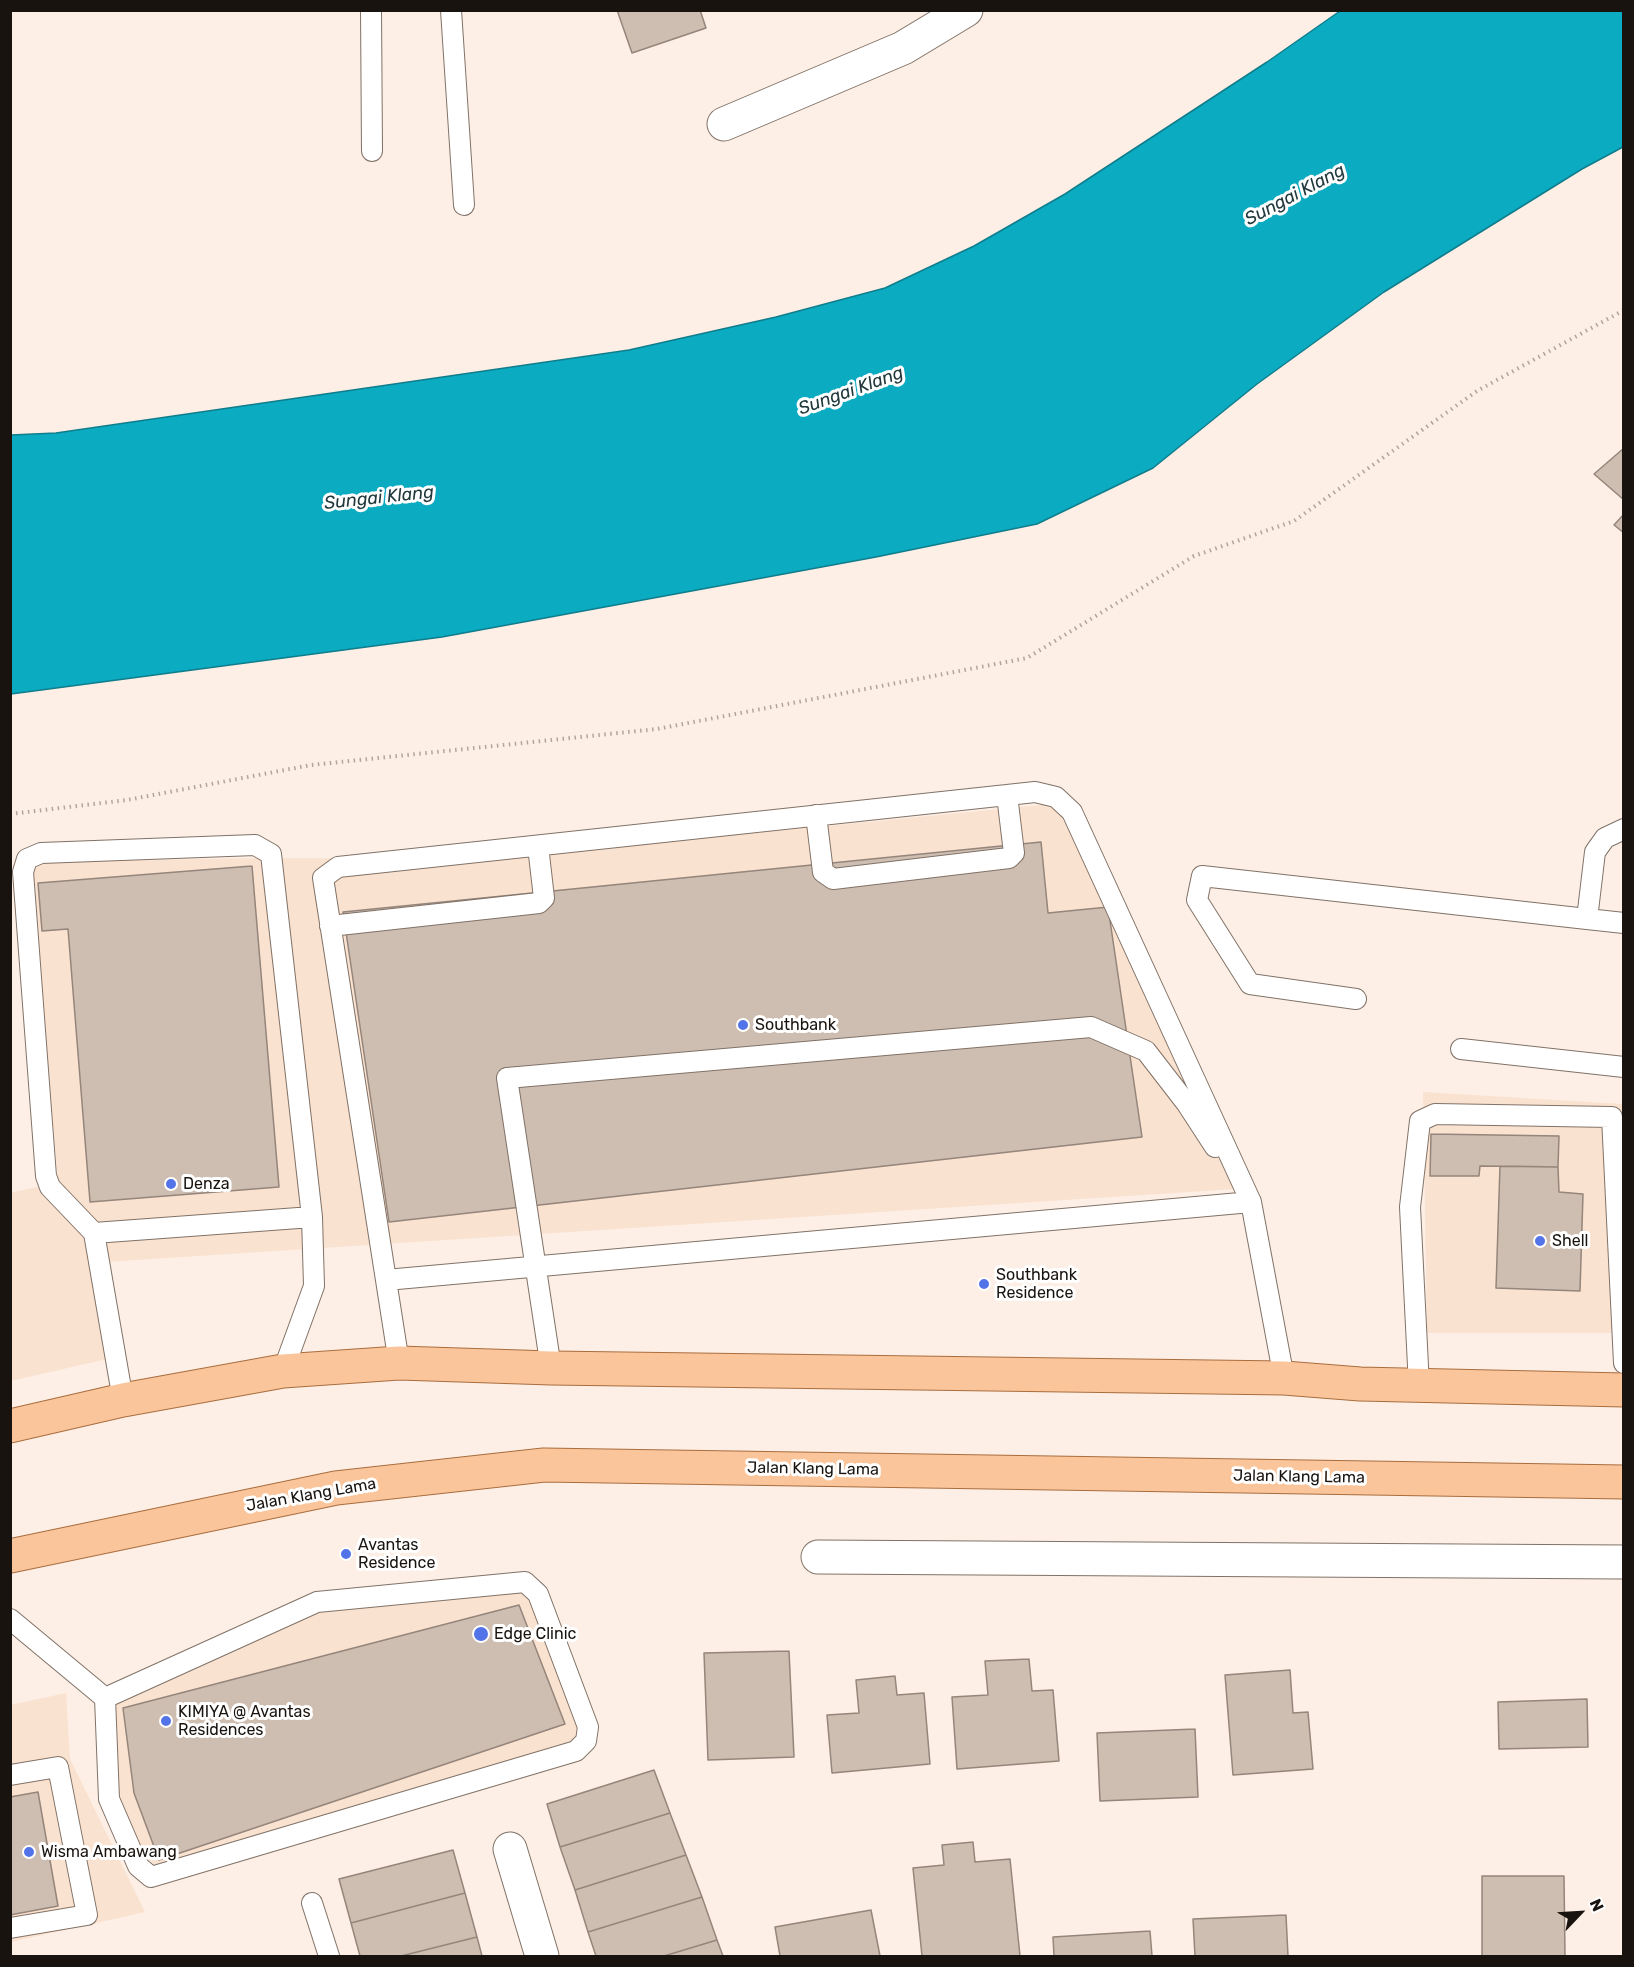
<!DOCTYPE html>
<style>
body{margin:0}
#map{position:relative;width:1634px;height:1967px;overflow:hidden;background:#fdefe5;font-family:Rubik,sans-serif}
canvas{display:block}
.frame{position:absolute;inset:0;border:12px solid #19130f;pointer-events:none}
.north{position:absolute;left:1550px;top:1883px;width:60px;height:60px;-webkit-text-stroke:4px #fff;paint-order:stroke;rotate:65deg;font-size:16px;font-weight:700;line-height:24px;text-align:center;color:#19130f}
.north::after{content:'';display:block;margin:auto;width:21px;height:27px;background:#19130f;clip-path:polygon(50% 0,100% 100%,50% 72%,0 100%)}
</style>
<div id="map">
<canvas width="1634" height="1967"></canvas>
<div class="frame"></div>
<div class="north">N</div>
</div>
<script>
const g = document.querySelector('canvas').getContext('2d');
g.lineJoin = 'round';
function fillPath(path, color) { g.fillStyle = color; g.fill(path, 'evenodd'); }
const toPath = rows => new Path2D(rows.map(r => 'M' + r).join(''));
function trace(path, color, width, dash) { g.strokeStyle = color; g.lineWidth = width; g.lineCap = dash ? 'butt' : 'round'; g.setLineDash(dash || []); g.stroke(path); }
function write(font, color, halo, rows, align = 'center') {
  g.font = font + ' Rubik,sans-serif'; g.lineWidth = 6; g.setLineDash([]); g.textBaseline = 'middle'; g.strokeStyle = halo; g.fillStyle = color; for (const [text, x, y, turn = 0] of rows) {
    g.save(); g.translate(x, y); g.rotate((+turn || 0) * Math.PI / 180); g.textAlign = isNaN(turn) ? turn : align; if (halo) g.strokeText(text, 0, 0); g.fillText(text, 0, 0); g.restore();
  }
}
fillPath(toPath([
 [1051,804,1066,822,1236,1189,90,1263,107,1359,11,1381,10,1193,58,1182,32,874,35,867,46,862,263,858,490,859],
 [1423,1092,1623,1104,1623,1333,1427,1333],
 [522,1592,531,1600,578,1725,578,1737,571,1742,156,1866,142,1853,117,1799,113,1703,214,1660,321,1610],
 [66,1693,70,1759,145,1912,11,1942,10,1705]
]), '#fae2d0');
const water = toPath([
 [1340,11,1623,11,1623,147,1582,169,1384,292,1257,384,1153,468,1037,524,876,557,442,637,11,694,11,435,56,433,629,350,776,317,885,288,974,246,1065,194,1267,62,1340,11]
]);
fillPath(water, '#0babc2');
trace(water, '#0f7d8c', 1.5);
const building = toPath([
 [617,10,700,10,706,28,632,53,617,10],
 [1624,448,1624,500,1594,474,1624,448],
 [1624,514,1624,533,1614,525,1624,514],
 [1041,842,1048,913,1108,907,1142,1137,389,1222,343,912,1041,842],
 [252,866,279,1187,90,1202,68,929,42,931,38,883,252,866],
 [1431,1134,1559,1136,1558,1167,1480,1166,1479,1176,1430,1176,1431,1134],
 [1500,1166,1558,1167,1559,1192,1583,1194,1580,1291,1496,1288,1500,1166],
 [519,1605,565,1724,159,1860,134,1793,123,1708,519,1605],
 [789,1651,794,1757,708,1760,704,1653,789,1651],
 [1029,1659,1032,1691,1053,1690,1059,1761,957,1769,952,1697,988,1695,985,1661,1029,1659],
 [1290,1670,1293,1713,1308,1712,1313,1769,1233,1775,1225,1675,1290,1670],
 [895,1676,897,1695,924,1693,930,1764,832,1773,827,1715,859,1713,856,1680,895,1676],
 [1587,1699,1588,1747,1499,1749,1498,1702,1587,1699],
 [1195,1729,1198,1797,1100,1801,1097,1733,1195,1729],
 [654,1770,670,1813,560,1847,547,1804,654,1770],
 [38,1792,58,1906,10,1915,10,1797,38,1792],
 [670,1813,686,1855,575,1890,560,1847,670,1813],
 [973,1842,975,1862,1010,1859,1020,1956,922,1956,913,1868,944,1865,942,1845,973,1842],
 [453,1850,465,1893,351,1923,339,1879,453,1850],
 [686,1855,702,1897,588,1932,575,1890,686,1855],
 [1482,1876,1564,1876,1565,1956,1482,1956,1482,1876],
 [465,1893,477,1937,401,1956,360,1956,351,1923,465,1893],
 [702,1897,717,1940,664,1956,596,1956,588,1932,702,1897],
 [871,1910,880,1956,780,1956,775,1927,871,1910],
 [1286,1915,1288,1956,1195,1956,1193,1919,1286,1915],
 [1150,1931,1152,1956,1054,1956,1053,1937,1150,1931],
 [477,1937,482,1956,401,1956,477,1937],
 [717,1940,723,1956,664,1956,717,1940]
]);
fillPath(building, '#cebdb1');
trace(building, '#95857a', 1.5);
const service = toPath([
 [371,10,372,151],
 [451,10,464,205],
 [816,815,823,872,833,879,1009,858,1014,853,1007,795],
 [1587,919,1624,923],
 [330,926,539,903,544,898,538,846],
 [1356,999,1250,984,1197,900,1202,876,1587,919,1595,852,1605,838,1624,829],
 [1461,1049,1624,1067],
 [94,1233,312,1217],
 [386,1280,1251,1202],
 [399,1363,323,878,338,867,1035,792,1056,797,1072,812,1251,1202,1284,1378],
 [551,1368,507,1078,1091,1027,1146,1051,1187,1104,1215,1147],
 [1419,1386,1410,1207,1420,1121,1435,1114,1612,1117,1624,1363],
 [123,1400,94,1233,50,1187,46,1176,23,872,27,859,41,853,255,845,271,854,312,1217,314,1286,283,1371],
 [10,1619,105,1698,109,1799,138,1866,151,1877,576,1751,586,1741,588,1727,538,1594,525,1582,317,1602,105,1698],
 [10,1775,58,1767,87,1915,10,1928],
 [312,1903,329,1956]
]);
const minor = toPath([
 [724,124,903,48,966,10],
 [818,1557,1624,1562],
 [510,1849,542,1956]
]);
const primary = toPath([
 [10,1426,123,1400,283,1371,399,1363,551,1368,1284,1378,1360,1384,1624,1390],
 [10,1556,336,1488,544,1465,1624,1482]
]);
trace(service, '#817267', 22);
trace(minor, '#817267', 35);
trace(primary, '#a96d3e', 35);
trace(toPath([
 [10,814,127,800,311,765,657,729,1027,658,1194,556,1294,521,1477,391,1624,310]
]), '#b0a59d', 4, [1.5, 4.5]);
trace(service, '#fff', 20);
trace(minor, '#fff', 33);
trace(primary, '#fac59b', 33);
for (const [x, y, r, color] of [
 [743,1025,6,"#5373e8"],
 [171,1184,6,"#5373e8"],
 [1540,1241,6,"#5373e8"],
 [984,1284,6,"#5373e8"],
 [346,1554,6,"#5373e8"],
 [481,1634,8,"#5373e8"],
 [166,1721,6,"#5373e8"],
 [29,1852,6,"#5373e8"]
]) { const dot = new Path2D(); dot.arc(x, y, r, 0, 2 * Math.PI); g.fillStyle = color; g.fill(dot); trace(dot, '#fff', 2); }
write('16px', '#19130f', '#fff', [
 ["Southbank",755,1025],
 ["Denza",183,1184],
 ["Shell",1552,1241],
 ["Southbank",996,1275],
 ["Residence",996,1293],
 ["Avantas",358,1545],
 ["Residence",358,1563],
 ["Edge Clinic",494,1634],
 ["KIMIYA @ Avantas",178,1712],
 ["Residences",178,1730],
 ["Wisma Ambawang",41,1852]
], 'left');
write('16px', '#19130f', '#fff', [
 ["Jalan Klang Lama",813,1469,1],
 ["Jalan Klang Lama",1299,1477,1],
 ["Jalan Klang Lama",311,1495,-10]
]);
write('italic 18px', '#21383c', '#fff', [
 ["Sungai Klang",1295,195,-28],
 ["Sungai Klang",851,391,-20],
 ["Sungai Klang",379,498,-6]
]);
</script>
